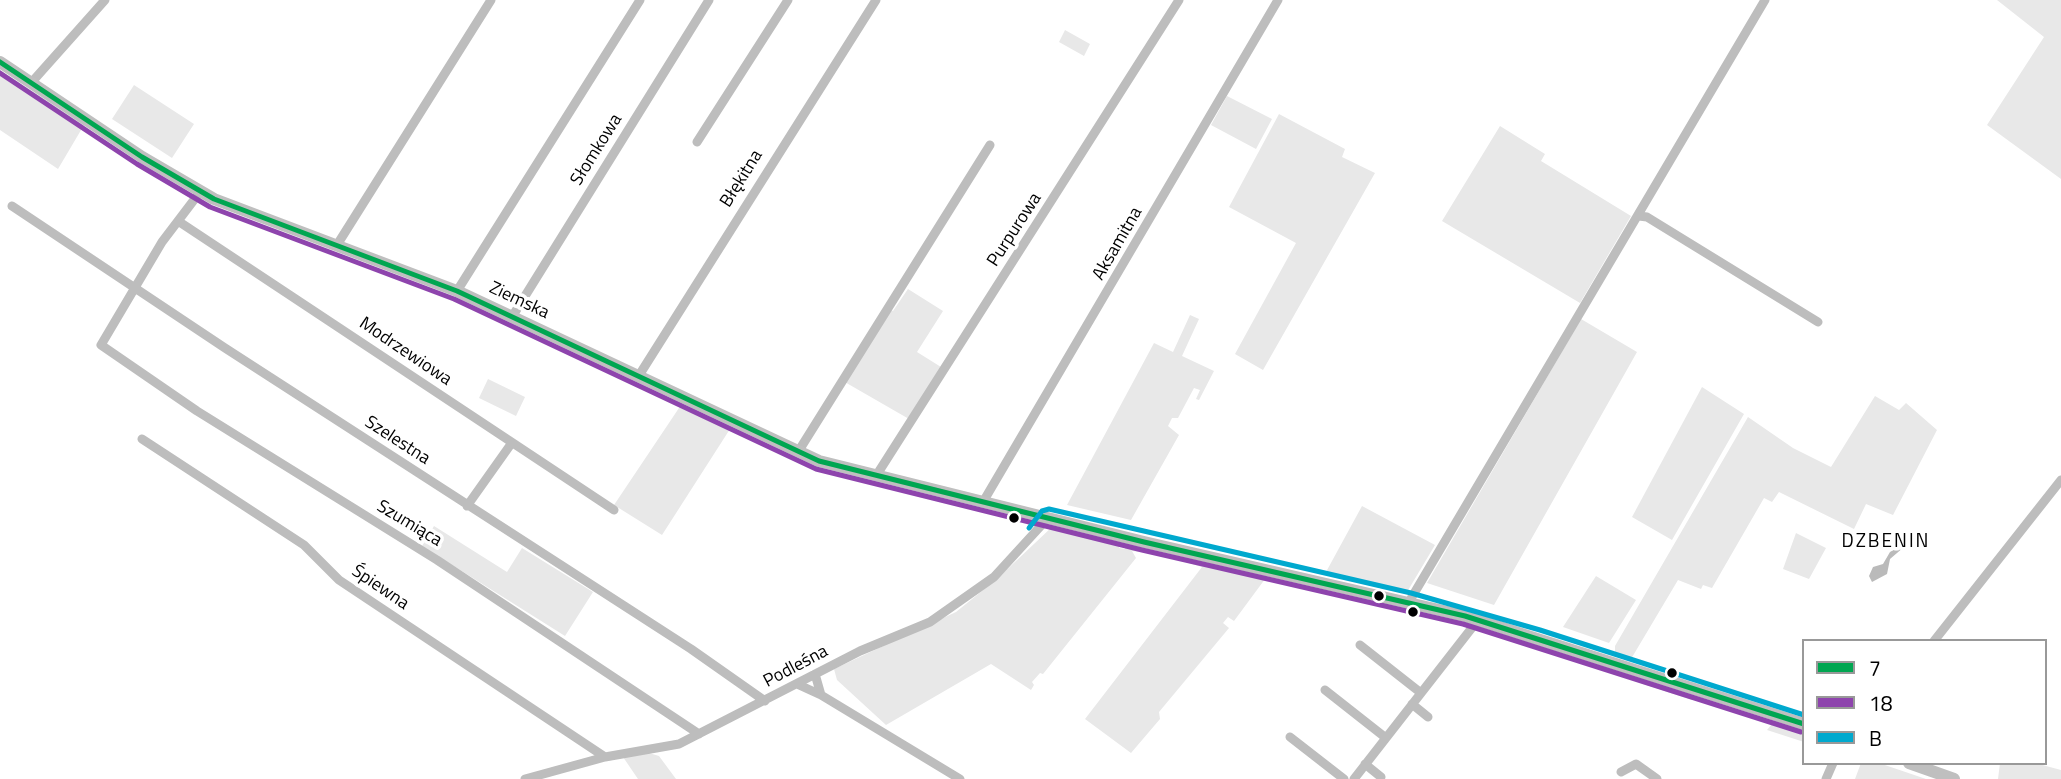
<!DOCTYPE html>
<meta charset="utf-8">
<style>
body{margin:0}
#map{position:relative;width:2061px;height:779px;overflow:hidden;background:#fff;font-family:"Titillium Web",sans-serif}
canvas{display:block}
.legend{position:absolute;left:1802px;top:639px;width:245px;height:126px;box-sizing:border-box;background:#fff;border:2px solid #999;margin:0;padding:9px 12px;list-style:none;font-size:21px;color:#000}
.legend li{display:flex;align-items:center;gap:14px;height:35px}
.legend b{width:35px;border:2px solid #999}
</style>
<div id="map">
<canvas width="2061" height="779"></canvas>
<ul class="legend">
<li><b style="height:9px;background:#00a651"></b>7</li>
<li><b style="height:9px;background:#8e44ad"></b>18</li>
<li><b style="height:9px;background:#00a9ce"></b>B</li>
</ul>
</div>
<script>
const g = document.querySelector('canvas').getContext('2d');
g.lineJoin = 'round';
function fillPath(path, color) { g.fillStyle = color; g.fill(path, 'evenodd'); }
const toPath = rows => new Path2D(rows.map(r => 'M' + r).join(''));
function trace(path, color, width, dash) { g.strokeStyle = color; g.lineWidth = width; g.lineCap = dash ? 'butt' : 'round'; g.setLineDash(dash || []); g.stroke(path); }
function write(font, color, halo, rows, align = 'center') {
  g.font = font + ' "Titillium Web",sans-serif'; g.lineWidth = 7; g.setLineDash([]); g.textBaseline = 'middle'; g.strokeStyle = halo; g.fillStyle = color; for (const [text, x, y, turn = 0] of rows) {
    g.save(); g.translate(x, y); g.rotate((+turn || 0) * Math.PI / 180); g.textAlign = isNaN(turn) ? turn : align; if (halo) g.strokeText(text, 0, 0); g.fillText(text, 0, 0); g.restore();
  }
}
fillPath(toPath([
 [1997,0,2061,0,2061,179,1987,125,2044,37],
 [1065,30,1090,44,1084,56,1059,42],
 [0,70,84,125,58,169,0,130],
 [134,85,194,124,172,158,112,119],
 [1227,96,1272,119,1256,149,1211,125],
 [1279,114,1345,149,1342,157,1375,173,1263,370,1235,354,1296,243,1229,207],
 [1500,126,1545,154,1541,161,1631,216,1580,303,1442,221],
 [908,289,943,311,917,352,941,367,909,419,843,381,889,309,893,311],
 [1190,315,1199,319,1182,356,1214,371,1199,400,1196,399,1200,390,1194,388,1178,418,1172,418,1168,426,1179,435,1131,520,1067,505,1154,343,1173,352],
 [1581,319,1637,352,1494,605,1427,583],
 [488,379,525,397,516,416,479,398],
 [1702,387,1744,414,1672,540,1632,517],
 [1875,396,1899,410,1906,403,1937,430,1893,515,1866,504,1854,529,1779,492,1772,502,1764,498,1712,588,1703,585,1701,589,1678,580,1631,659,1615,652,1615,646,1748,417,1793,448,1831,467],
 [681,405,730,429,662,535,614,505],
 [1362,506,1435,545,1407,592,1326,572],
 [434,526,507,572,522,548,593,592,565,636,422,546],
 [1053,526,1120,541,1119,548,1125,549,1125,542,1144,546,1141,552,1132,551,1136,558,1043,674,1040,673,1032,682,1034,685,1031,690,991,664,886,725,837,680,834,669,956,612,998,578],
 [1796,533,1826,548,1809,579,1783,569],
 [1166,549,1268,575,1234,621,1228,617,1223,623,1229,628,1159,712,1160,719,1131,753,1085,719,1202,567,1163,555],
 [1596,576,1636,600,1609,643,1563,627],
 [1507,634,1695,691,1692,700,1640,683,1642,679,1502,638],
 [1776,719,1804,728,1804,742,1767,730],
 [649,753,659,756,676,779,638,779,623,757],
 [1861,763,1879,763,1926,779,1855,779],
 [2000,763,2035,763,2061,770,2061,779,1998,779]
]), '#e8e8e8');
fillPath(toPath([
 [1896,536,1903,537,1904,547,1890,559,1887,574,1872,582,1869,576,1873,567,1883,564,1890,552,1897,548,1893,538]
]), '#bababa');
trace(toPath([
 [31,83,105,0],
 [697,142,788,0],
 [200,192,162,242,101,345,197,411,437,560,699,734],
 [12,206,225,348,691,649,765,701],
 [1639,216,1647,217,1818,322],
 [178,221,614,510],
 [337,245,491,0],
 [457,291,640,0],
 [512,317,709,0],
 [638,377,876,0],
 [142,439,304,545,339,580,605,757],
 [798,452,990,145],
 [876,476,1179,0],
 [983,502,1278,0],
 [467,506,511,444],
 [1409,602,1765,0],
 [1934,641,2061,480],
 [1360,645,1421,693],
 [815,674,821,695,960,779],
 [797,684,821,695],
 [1325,690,1386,738],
 [1412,704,1428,717],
 [1290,737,1344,779],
 [1365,764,1381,777],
 [1621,772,1636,764,1657,779],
 [525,779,605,757,679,744,860,651,930,622,994,577,1048,518],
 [1354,779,1478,620],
 [1826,779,1833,763]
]), '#bdbdbd', 9);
trace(toPath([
 [0,62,142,157,214,199,457,291,819,461,1144,542,1465,616,1804,724],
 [1909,763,1954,779]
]), '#bfbfbf', 12);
trace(toPath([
 [0,62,142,157,214,199,457,291,819,461,1144,542,1465,616,1804,724]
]), '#00a651', 5);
trace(toPath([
 [0,73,137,164,210,207,454,299,816,469,1142,550,1463,624,1801,732]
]), '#8e44ad', 5);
trace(toPath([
 [1029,528,1042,511,1049,509,1411,593,1540,630,1804,715]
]), '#00a9ce', 5);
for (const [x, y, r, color] of [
 [1014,518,6,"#000"],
 [1379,596,6,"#000"],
 [1413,612,6,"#000"],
 [1672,673,6,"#000"]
]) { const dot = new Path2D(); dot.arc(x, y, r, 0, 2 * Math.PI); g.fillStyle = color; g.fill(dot); trace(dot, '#fff', 2.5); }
write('18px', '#000', '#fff', [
 ["Słomkowa",597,150,-58],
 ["Błękitna",742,179,-58],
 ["Purpurowa",1015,230,-57],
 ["Aksamitna",1118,244,-60],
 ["Ziemska",519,301,25],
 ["Modrzewiowa",405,352,34],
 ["Szelestna",397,441,33],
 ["Szumiąca",409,524,31],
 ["Śpiewna",380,588,34],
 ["Podleśna",796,667,-28]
]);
g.letterSpacing = '2px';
write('19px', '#000', '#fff', [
 ["DZBENIN",1886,542]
]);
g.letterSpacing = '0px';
</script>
